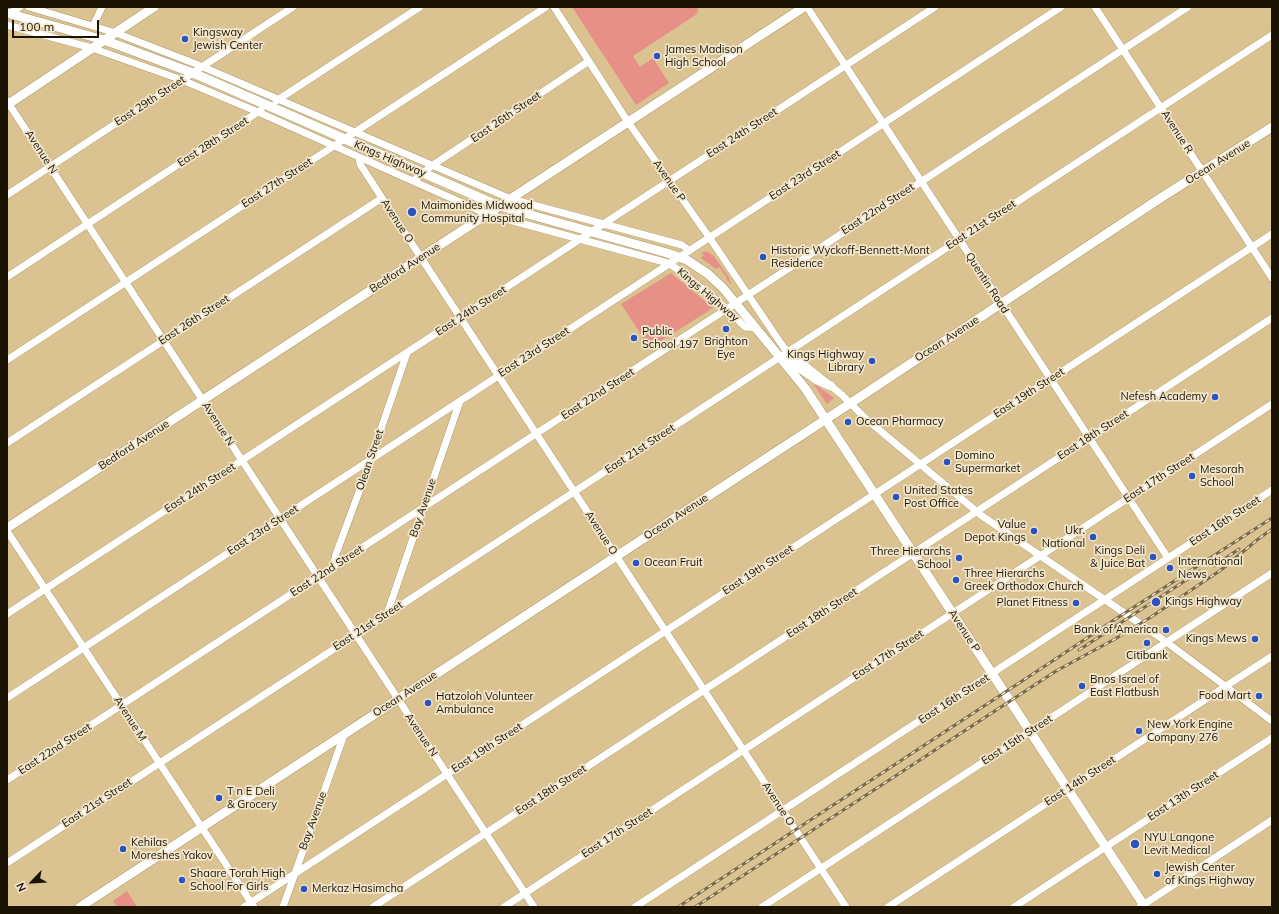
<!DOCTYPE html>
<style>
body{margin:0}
#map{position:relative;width:1279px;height:914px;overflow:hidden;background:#dbc391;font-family:Mulish,sans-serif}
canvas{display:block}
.frame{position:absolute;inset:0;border:8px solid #1c1402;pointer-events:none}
.north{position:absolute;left:12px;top:862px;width:40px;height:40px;-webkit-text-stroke:3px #f1e6cd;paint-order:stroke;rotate:245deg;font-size:11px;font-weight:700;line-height:16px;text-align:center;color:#1c1402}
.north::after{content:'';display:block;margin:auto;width:14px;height:18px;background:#1c1402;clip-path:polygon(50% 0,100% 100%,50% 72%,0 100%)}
.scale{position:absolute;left:12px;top:20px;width:87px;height:18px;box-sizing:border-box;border:2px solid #1c1402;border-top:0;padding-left:5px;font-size:12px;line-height:14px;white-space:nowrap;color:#1c1402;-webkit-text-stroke:3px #f1e6cd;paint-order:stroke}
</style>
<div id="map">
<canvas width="1279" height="914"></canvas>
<div class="frame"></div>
<div class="north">N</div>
<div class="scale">100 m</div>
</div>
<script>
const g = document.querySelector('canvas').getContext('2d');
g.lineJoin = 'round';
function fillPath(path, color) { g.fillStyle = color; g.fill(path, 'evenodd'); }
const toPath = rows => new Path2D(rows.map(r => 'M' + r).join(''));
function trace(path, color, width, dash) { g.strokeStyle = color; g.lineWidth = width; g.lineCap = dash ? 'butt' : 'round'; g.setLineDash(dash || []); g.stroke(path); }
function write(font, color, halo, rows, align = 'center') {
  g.font = font + ' Mulish,sans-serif'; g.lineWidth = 3.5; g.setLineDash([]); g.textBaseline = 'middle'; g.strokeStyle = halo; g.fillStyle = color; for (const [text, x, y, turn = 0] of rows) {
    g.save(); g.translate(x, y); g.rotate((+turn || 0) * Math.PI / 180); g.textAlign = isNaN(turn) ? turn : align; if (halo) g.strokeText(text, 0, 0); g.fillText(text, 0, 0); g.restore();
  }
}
fillPath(toPath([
 [572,7,697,7,698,9,697,14,633,56,640,67,653,58,669,83,636,105],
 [706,251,713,255,730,279,729,280,732,284,731,284,726,279,727,278,719,267,716,269,701,258,704,255,701,253],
 [671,273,713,308,650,348,621,304],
 [815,384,826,392,834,398,827,404,814,385],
 [127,891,137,907,117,907,113,901]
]), '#e69088');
const minor = toPath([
 [29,7,116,33,196,64,511,199,682,245,689,250],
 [554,7,628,122,709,237,784,348,842,395,865,418,982,516,1161,638,1272,721],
 [807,7,1168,558],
 [1095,7,1272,278],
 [7,15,20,7],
 [7,25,92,48,182,80,258,112,487,214,668,263,683,273,727,309,745,327,755,328],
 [93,26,102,7],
 [7,101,534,907],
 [276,101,420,7],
 [359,157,360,164,382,198,846,907],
 [413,181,433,165,589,61],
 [7,195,293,7],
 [7,277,261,110],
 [7,360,546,7],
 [7,443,382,198],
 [7,531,254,907],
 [333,567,336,554,366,473,407,353],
 [7,614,935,7],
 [387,614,460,401],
 [7,698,1061,7],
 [7,780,1188,7],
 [7,863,1272,35],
 [244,907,1272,234],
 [283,907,344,735],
 [373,907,1272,318],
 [504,907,1272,404],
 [635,907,1272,490],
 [762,907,1272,573],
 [888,907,1272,656],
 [1014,907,1272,738],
 [1140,907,1272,820]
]);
const major = toPath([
 [7,13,104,40,193,73,499,206,667,253,687,260,708,274,723,288,805,388,1145,907],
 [7,105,154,7],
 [780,358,791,362,817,380,831,386],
 [7,528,804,7],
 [80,907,863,395,1159,199,1272,127]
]);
trace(minor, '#ad9766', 8);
trace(major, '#ad9766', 10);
trace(minor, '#fff', 7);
trace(major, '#fff', 9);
const rail = toPath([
 [1214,566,1239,549],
 [1079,650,1200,571],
 [678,907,1051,662,1114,620,1272,518],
 [695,907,1056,671,1115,639,1151,617,1221,570,1257,540,1272,529]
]);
trace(rail, '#796948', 3);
trace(rail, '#f1e6cd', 1.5, [4.5]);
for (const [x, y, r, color] of [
 [185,39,4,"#2c51c0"],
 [657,56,4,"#2c51c0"],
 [412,212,5,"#2c51c0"],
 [763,257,4,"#2c51c0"],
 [726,329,4,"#2c51c0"],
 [634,338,4,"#2c51c0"],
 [872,361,4,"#2c51c0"],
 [1215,397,4,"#2c51c0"],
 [848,422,4,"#2c51c0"],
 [947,462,4,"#2c51c0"],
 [1192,476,4,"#2c51c0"],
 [896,497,4,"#2c51c0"],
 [1034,531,4,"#2c51c0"],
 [1093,537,4,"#2c51c0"],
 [1153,557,4,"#2c51c0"],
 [959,558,4,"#2c51c0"],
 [636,563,4,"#2c51c0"],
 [1170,568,4,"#2c51c0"],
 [956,580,4,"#2c51c0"],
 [1156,602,5,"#2c51c0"],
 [1076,603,4,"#2c51c0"],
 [1166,630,4,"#2c51c0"],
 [1255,639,4,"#2c51c0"],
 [1147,643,4,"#2c51c0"],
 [1082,686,4,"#2c51c0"],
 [1259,696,4,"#2c51c0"],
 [428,703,4,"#2c51c0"],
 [1139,731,4,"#2c51c0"],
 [219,798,4,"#2c51c0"],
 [1135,844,5,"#2c51c0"],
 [123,849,4,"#2c51c0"],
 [1157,874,4,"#2c51c0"],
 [182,880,4,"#2c51c0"],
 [304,889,4,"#2c51c0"]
]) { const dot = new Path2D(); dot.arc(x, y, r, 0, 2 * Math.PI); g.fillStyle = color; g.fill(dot); trace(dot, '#f1e6cd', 1.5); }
write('11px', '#1c1402', '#f1e6cd', [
 ["Kingsway",193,33],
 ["Jewish Center",193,46],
 ["James Madison",665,50],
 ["High School",665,63],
 ["Maimonides Midwood",421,206],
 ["Community Hospital",421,219],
 ["Historic Wyckoff-Bennett-Mont",771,251],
 ["Residence",771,264],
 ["Public",642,332],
 ["School 197",642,345],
 ["Brighton",726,342,"center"],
 ["Eye",726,355,"center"],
 ["Kings Highway",864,355,"right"],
 ["Library",864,368,"right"],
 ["Nefesh Academy",1207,397,"right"],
 ["Ocean Pharmacy",856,422],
 ["Domino",955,456],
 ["Supermarket",955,469],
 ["Mesorah",1200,470],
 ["School",1200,483],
 ["United States",904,491],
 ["Post Office",904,504],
 ["Value",1026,525,"right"],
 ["Depot Kings",1026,538,"right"],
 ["Ukr.",1085,531,"right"],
 ["National",1085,544,"right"],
 ["Kings Deli",1145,551,"right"],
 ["& Juice Bat",1145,564,"right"],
 ["Three Hierarchs",951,552,"right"],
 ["School",951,565,"right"],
 ["International",1178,562],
 ["News",1178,575],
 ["Ocean Fruit",644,563],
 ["Three Hierarchs",964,574],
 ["Greek Orthodox Church",964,587],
 ["Kings Highway",1165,602],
 ["Planet Fitness",1068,603,"right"],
 ["Bank of America",1158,630,"right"],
 ["Kings Mews",1247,639,"right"],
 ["Citibank",1147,656,"center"],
 ["Bnos Israel of",1090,680],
 ["East Flatbush",1090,693],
 ["Food Mart",1251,696,"right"],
 ["Hatzoloh Volunteer",436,697],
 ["Ambulance",436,710],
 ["New York Engine",1147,725],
 ["Company 276",1147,738],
 ["T n E Deli",227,792],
 ["& Grocery",227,805],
 ["NYU Langone",1144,838],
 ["Levit Medical",1144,851],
 ["Kehilas",131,843],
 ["Moreshes Yakov",131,856],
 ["Jewish Center",1165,868],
 ["of Kings Highway",1165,881],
 ["Shaare Torah High",190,874],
 ["School For Girls",190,887],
 ["Merkaz Hasimcha",312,889]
], 'left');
write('11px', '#1c1402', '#f1e6cd', [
 ["East 29th Street",150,101,-33],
 ["East 26th Street",506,117,-34],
 ["Avenue R",1177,132,57],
 ["East 24th Street",742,133,-33],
 ["East 28th Street",213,142,-33],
 ["Avenue N",41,152,57],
 ["Kings Highway",390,159,23],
 ["Ocean Avenue",1218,162,-32],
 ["East 23rd Street",805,175,-33],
 ["Avenue P",669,181,55],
 ["East 27th Street",277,183,-33],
 ["East 22nd Street",878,209,-33],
 ["Avenue O",397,221,57],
 ["East 21st Street",981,225,-33],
 ["Bedford Avenue",405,268,-33],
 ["Quentin Road",987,283,57],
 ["Kings Highway",708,295,40],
 ["East 24th Street",471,311,-33],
 ["East 26th Street",194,320,-33],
 ["Ocean Avenue",947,339,-33],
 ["East 23rd Street",534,352,-33],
 ["East 19th Street",1029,393,-33],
 ["East 22nd Street",598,394,-33],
 ["Avenue N",218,424,57],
 ["East 18th Street",1093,435,-33],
 ["Bedford Avenue",134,445,-33],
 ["East 21st Street",640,449,-33],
 ["Olean Street",370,460,-71],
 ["East 17th Street",1159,478,-33],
 ["East 24th Street",200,488,-33],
 ["Bay Avenue",423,508,-71],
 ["Ocean Avenue",676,517,-33],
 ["East 16th Street",1225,521,-33],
 ["East 23rd Street",263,530,-33],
 ["Avenue O",601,533,57],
 ["East 19th Street",758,570,-33],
 ["East 22nd Street",327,571,-33],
 ["East 18th Street",822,613,-33],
 ["East 21st Street",368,626,-33],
 ["Avenue P",964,631,57],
 ["East 17th Street",888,655,-33],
 ["Ocean Avenue",405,694,-33],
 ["East 16th Street",954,699,-33],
 ["Avenue M",130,719,57],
 ["Avenue N",421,735,56],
 ["East 15th Street",1017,740,-33],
 ["East 19th Street",487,748,-33],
 ["East 22nd Street",55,749,-33],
 ["East 14th Street",1080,781,-33],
 ["East 18th Street",551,790,-33],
 ["East 13th Street",1183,796,-33],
 ["East 21st Street",97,803,-33],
 ["Avenue O",778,804,57],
 ["Bay Avenue",313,821,-70],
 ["East 17th Street",617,833,-33]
]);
</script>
